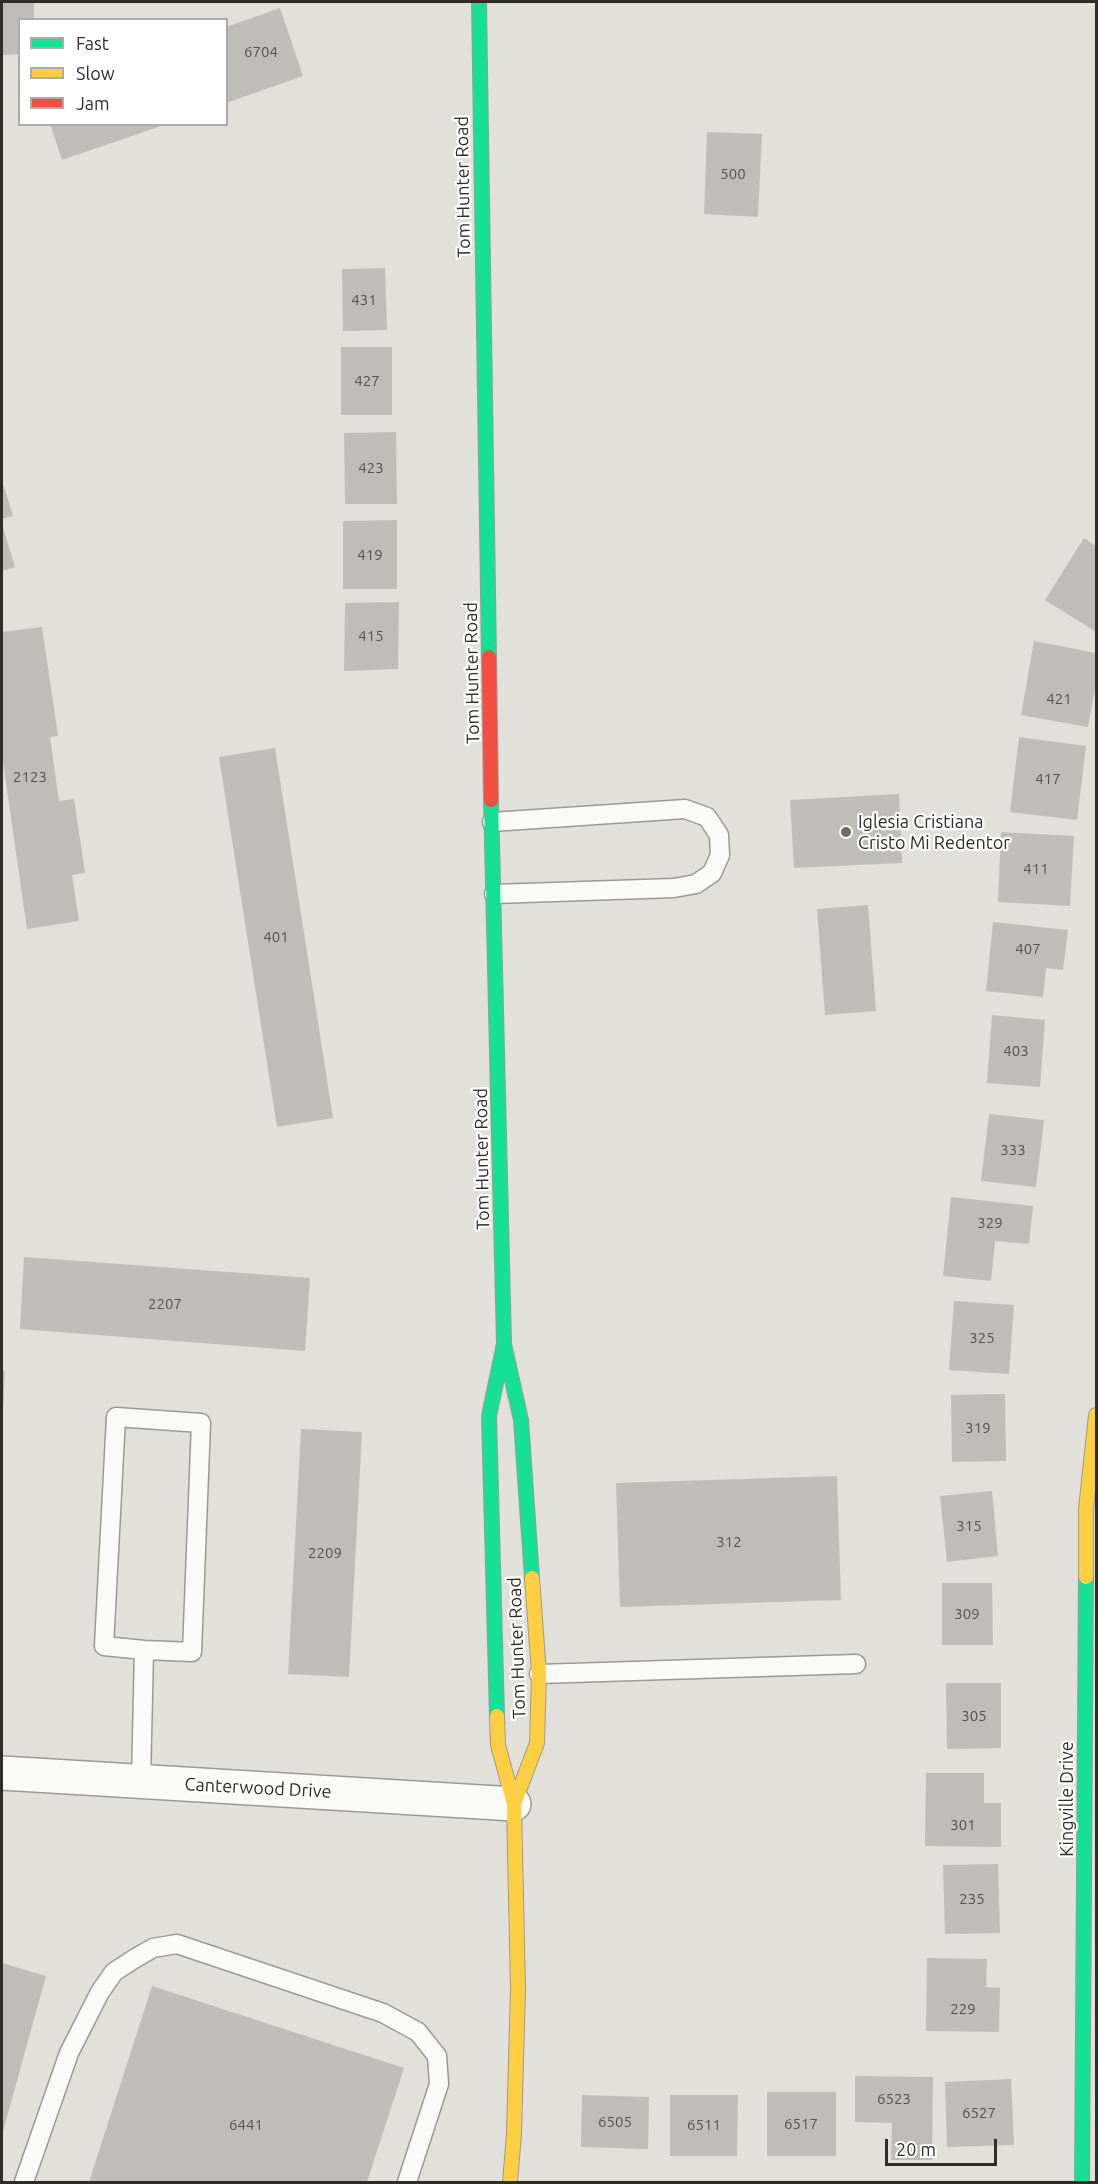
<!DOCTYPE html>
<style>
body{margin:0}
#map{position:relative;width:1098px;height:2184px;overflow:hidden;background:#e1e0da;font-family:Ubuntu,sans-serif}
canvas{display:block}
.frame{position:absolute;inset:0;border:3px solid #2e2d29;pointer-events:none}
.legend{position:absolute;left:18px;top:18px;width:210px;height:108px;box-sizing:border-box;background:#fff;border:2px solid #ababa9;margin:0;padding:8px 10px;list-style:none;font-size:18px;color:#2e2d29}
.legend li{display:flex;align-items:center;gap:12px;height:30px}
.legend b{width:30px;border:2px solid #ababa9}
.scale{position:absolute;left:885px;top:2139px;width:112px;height:27px;box-sizing:border-box;border:3px solid #2e2d29;border-top:0;padding-left:8px;font-size:18px;line-height:21px;white-space:nowrap;color:#2e2d29;-webkit-text-stroke:4px #fff;paint-order:stroke}
</style>
<div id="map">
<canvas width="1098" height="2184"></canvas>
<div class="frame"></div>
<ul class="legend">
<li><b style="height:8px;background:#16e098"></b>Fast</li>
<li><b style="height:8px;background:#ffcf43"></b>Slow</li>
<li><b style="height:8px;background:#f24e42"></b>Jam</li>
</ul>
<div class="scale">20 m</div>
</div>
<script>
const g = document.querySelector('canvas').getContext('2d');
g.lineJoin = 'round';
function fillPath(path, color) { g.fillStyle = color; g.fill(path, 'evenodd'); }
const toPath = rows => new Path2D(rows.map(r => 'M' + r).join(''));
function trace(path, color, width, dash) { g.strokeStyle = color; g.lineWidth = width; g.lineCap = dash ? 'butt' : 'round'; g.setLineDash(dash || []); g.stroke(path); }
function write(font, color, halo, rows, align = 'center') {
  g.font = font + ' Ubuntu,sans-serif'; g.lineWidth = 4.5; g.setLineDash([]); g.textBaseline = 'middle'; g.strokeStyle = halo; g.fillStyle = color; for (const [text, x, y, turn = 0] of rows) {
    g.save(); g.translate(x, y); g.rotate((+turn || 0) * Math.PI / 180); g.textAlign = isNaN(turn) ? turn : align; if (halo) g.strokeText(text, 0, 0); g.fillText(text, 0, 0); g.restore();
  }
}
fillPath(toPath([
 [2,2,34,2,34,20,20,20,20,54,2,55],
 [280,8,303,76,226,103,226,27],
 [50,124,164,124,164,125,62,160],
 [707,132,762,134,758,217,704,214],
 [385,268,387,330,343,331,342,269],
 [341,347,392,347,392,415,341,415],
 [396,432,397,504,345,504,344,433],
 [2,480,13,516,2,519],
 [397,520,397,589,343,589,343,521],
 [2,524,15,567,2,571],
 [1084,538,1096,546,1096,632,1045,600],
 [399,602,398,669,344,671,345,603],
 [42,627,58,736,50,737,59,801,74,799,85,873,72,875,79,921,27,929,2,755,2,632],
 [1034,641,1096,653,1096,683,1088,727,1021,715],
 [1019,737,1086,746,1077,820,1010,812],
 [275,748,333,1118,277,1127,219,757],
 [899,794,902,863,794,868,790,800],
 [1001,832,1074,836,1070,906,998,902],
 [868,905,876,1011,825,1015,817,909],
 [993,922,1068,930,1063,970,1046,968,1043,997,986,991],
 [992,1015,1045,1020,1040,1087,987,1083],
 [989,1114,1044,1120,1036,1187,981,1181],
 [951,1197,1033,1206,1029,1244,995,1241,991,1281,943,1276],
 [24,1257,310,1278,305,1351,20,1329],
 [954,1301,1014,1305,1009,1374,949,1370],
 [2,1371,5,1371,3,1411,2,1411],
 [1005,1394,1006,1461,952,1462,951,1395],
 [301,1429,362,1432,349,1677,288,1674],
 [837,1476,841,1600,620,1607,616,1483],
 [992,1491,998,1556,947,1562,940,1496],
 [942,1583,992,1583,993,1645,942,1645],
 [946,1683,1001,1683,1001,1748,947,1749],
 [926,1773,984,1773,984,1803,1001,1803,1001,1847,925,1846],
 [998,1864,1000,1933,945,1934,943,1865],
 [927,1958,987,1959,986,1987,1000,1988,999,2032,926,2031],
 [2,1963,46,1976,2,2135],
 [152,1986,404,2068,367,2182,89,2182],
 [855,2076,933,2077,932,2160,891,2160,892,2123,855,2122],
 [1011,2079,1014,2145,947,2147,945,2082],
 [767,2092,836,2092,836,2156,767,2156],
 [582,2095,649,2097,648,2149,581,2147],
 [670,2095,738,2095,737,2156,670,2156]
]), '#bebdb9');
const lane = toPath([
 [492,822,685,809,707,817,719,835,720,855,712,873,696,884,674,888,494,894],
 [539,1674,856,1664],
 [141,1781,144,1650,192,1652,201,1423,116,1417,104,1646,144,1650],
 [24,2182,69,2053,100,1992,114,1972,134,1959,153,1948,177,1944,383,2013,418,2032,437,2056,439,2084,407,2182]
]);
const street = toPath([
 [2,1773,514,1804]
]);
const fast = toPath([
 [479,2,489,657],
 [491,800,504,1344,521,1420,532,1578],
 [497,1716,489,1416,504,1344],
 [1082,2182,1086,1577]
]);
const slow = toPath([
 [1086,1577,1086,1509,1096,1415],
 [497,1716,498,1745,514,1804,537,1743,539,1674,532,1578],
 [510,2182,514,2134,518,1989,514,1804]
]);
const jam = toPath([
 [489,657,491,800]
]);
trace(lane, '#9a9a95', 21);
trace(street, '#9a9a95', 36);
trace(fast, '#9a9a95', 16);
trace(slow, '#9a9a95', 16);
trace(jam, '#9a9a95', 16);
trace(lane, '#fafaf9', 18);
trace(street, '#fafaf9', 33);
trace(fast, '#16e098', 14);
trace(slow, '#ffcf43', 14);
trace(jam, '#f24e42', 14);
for (const [x, y, r, color] of [
 [846,832,6,"#6d6c67"]
]) { const dot = new Path2D(); dot.arc(x, y, r, 0, 2 * Math.PI); g.fillStyle = color; g.fill(dot); trace(dot, '#fff', 2); }
write('15px', '#52514d', null, [
 ["6704",261,52],
 ["500",733,174],
 ["431",364,300],
 ["427",367,381],
 ["423",371,468],
 ["419",370,555],
 ["415",371,636],
 ["421",1059,699],
 ["2123",30,777],
 ["417",1048,779],
 ["411",1036,869],
 ["401",276,937],
 ["407",1028,949],
 ["403",1016,1051],
 ["333",1013,1150],
 ["329",990,1223],
 ["2207",165,1304],
 ["325",982,1338],
 ["319",978,1428],
 ["315",969,1526],
 ["312",729,1542],
 ["2209",325,1553],
 ["309",967,1614],
 ["305",974,1716],
 ["301",963,1825],
 ["235",972,1899],
 ["229",963,2009],
 ["6523",894,2099],
 ["6527",979,2113],
 ["6505",615,2122],
 ["6517",801,2124],
 ["6441",246,2125],
 ["6511",704,2125]
]);
write('18px', '#2e2d29', '#fff', [
 ["Tom Hunter Road",463,187,-91],
 ["Tom Hunter Road",472,673,-91],
 ["Tom Hunter Road",482,1159,-91],
 ["Tom Hunter Road",517,1648,-92],
 ["Canterwood Drive",258,1788,3],
 ["Kingville Drive",1067,1799,-90]
]);
write('18px', '#2e2d29', '#fff', [
 ["Iglesia Cristiana",858,822],
 ["Cristo Mi Redentor",858,843]
], 'left');
</script>
